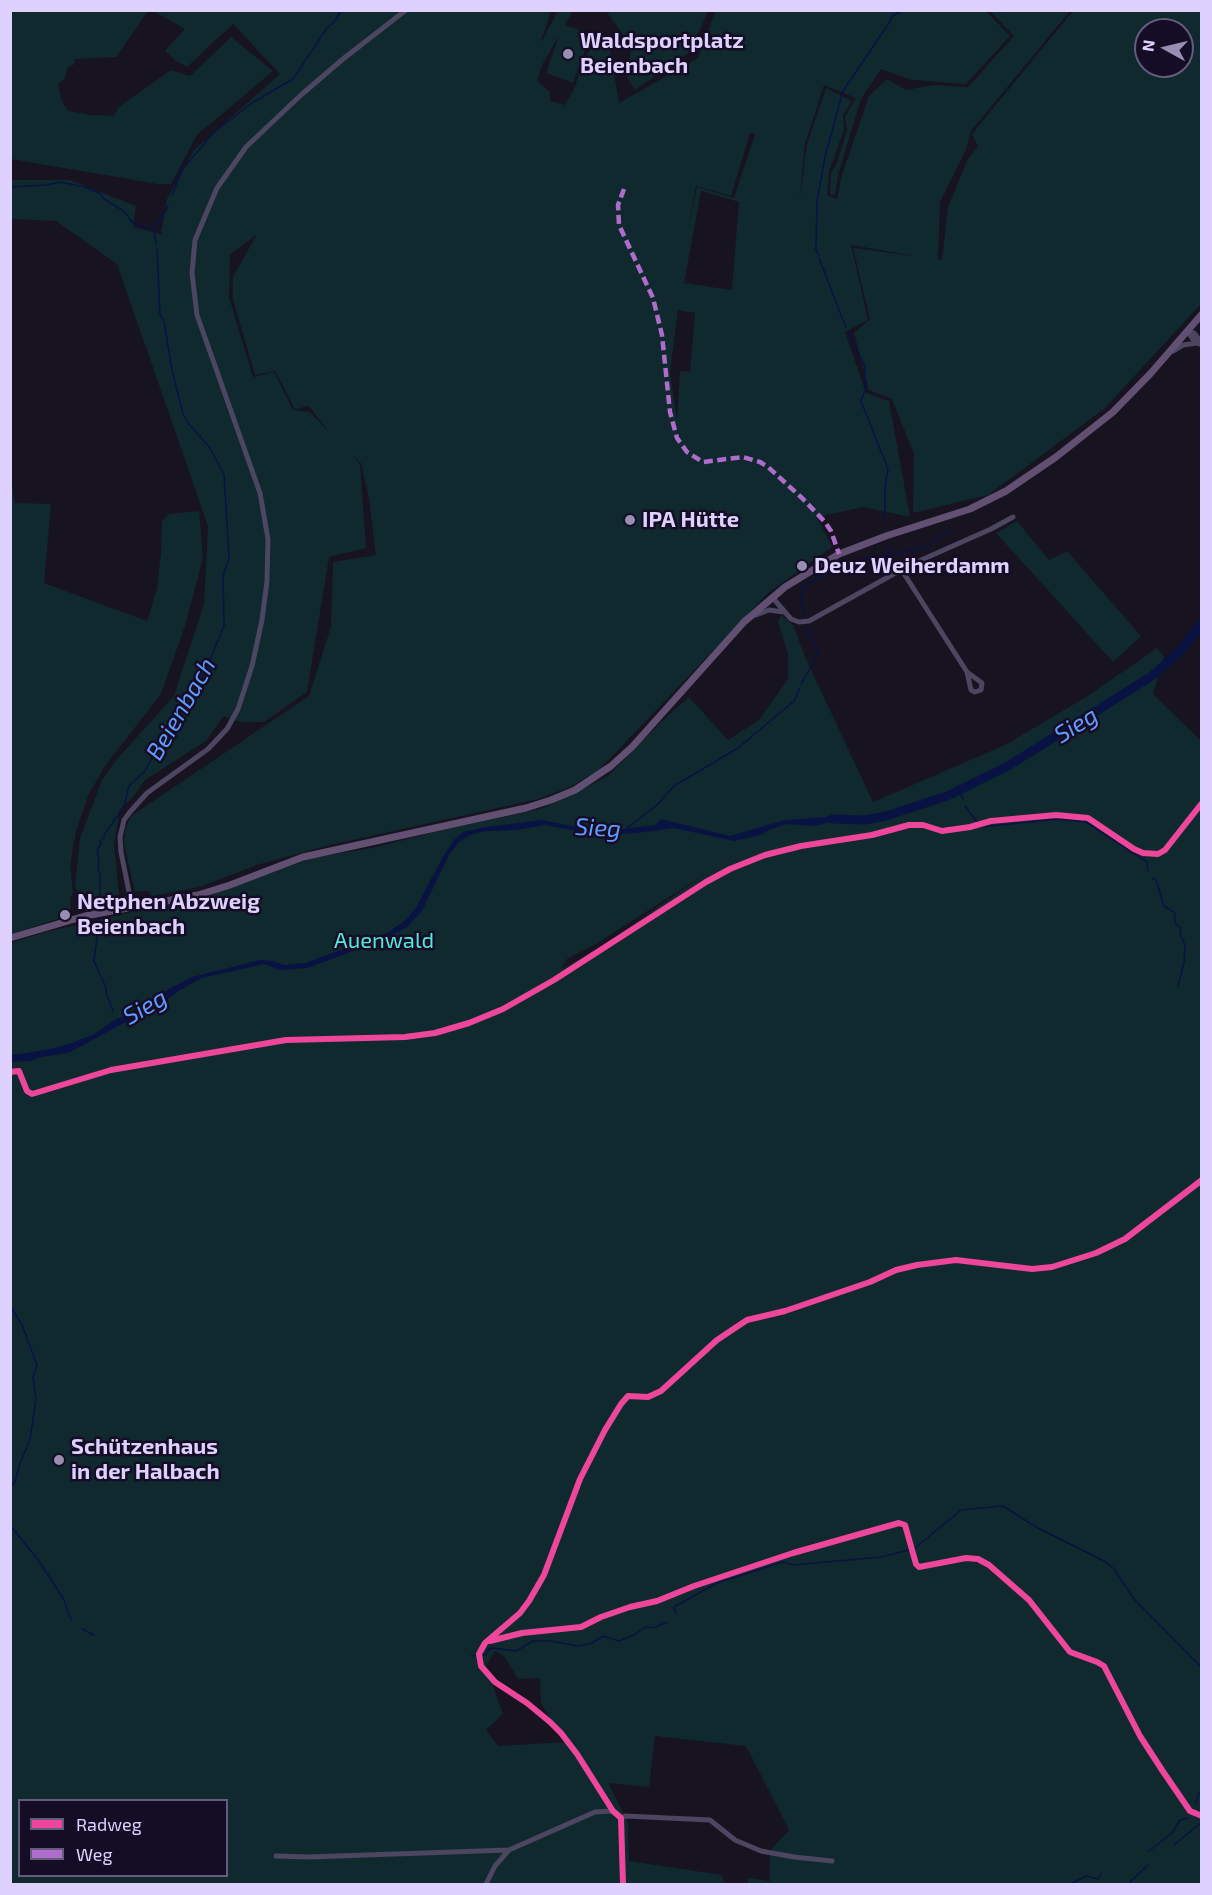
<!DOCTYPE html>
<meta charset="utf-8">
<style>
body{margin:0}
#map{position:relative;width:1212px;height:1895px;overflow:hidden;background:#171320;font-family:"Exo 2",sans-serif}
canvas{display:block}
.frame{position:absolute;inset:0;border:12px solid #ded1ff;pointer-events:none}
.legend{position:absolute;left:18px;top:1799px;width:210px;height:78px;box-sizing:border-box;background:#150d26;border:2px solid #655b7d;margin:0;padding:8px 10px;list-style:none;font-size:18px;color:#ded1ff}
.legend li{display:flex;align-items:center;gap:12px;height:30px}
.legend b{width:30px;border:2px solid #655b7d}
.north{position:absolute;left:1134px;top:18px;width:60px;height:60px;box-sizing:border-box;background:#150d26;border:2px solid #655b7d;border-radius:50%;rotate:278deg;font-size:16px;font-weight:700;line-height:24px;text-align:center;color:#ded1ff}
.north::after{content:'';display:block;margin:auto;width:21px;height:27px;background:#988eb1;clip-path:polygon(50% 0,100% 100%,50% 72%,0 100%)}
</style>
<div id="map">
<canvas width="1212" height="1895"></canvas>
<div class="frame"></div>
<ul class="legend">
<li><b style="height:8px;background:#ed469a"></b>Radweg</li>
<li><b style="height:8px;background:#b06ccc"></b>Weg</li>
</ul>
<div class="north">N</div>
</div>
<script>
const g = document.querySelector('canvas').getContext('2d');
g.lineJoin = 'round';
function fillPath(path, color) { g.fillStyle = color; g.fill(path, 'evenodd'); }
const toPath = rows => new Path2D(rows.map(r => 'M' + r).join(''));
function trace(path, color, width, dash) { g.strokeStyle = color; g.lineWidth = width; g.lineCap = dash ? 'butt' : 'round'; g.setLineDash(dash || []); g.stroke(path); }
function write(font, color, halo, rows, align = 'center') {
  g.font = font + ' "Exo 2",sans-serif'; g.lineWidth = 5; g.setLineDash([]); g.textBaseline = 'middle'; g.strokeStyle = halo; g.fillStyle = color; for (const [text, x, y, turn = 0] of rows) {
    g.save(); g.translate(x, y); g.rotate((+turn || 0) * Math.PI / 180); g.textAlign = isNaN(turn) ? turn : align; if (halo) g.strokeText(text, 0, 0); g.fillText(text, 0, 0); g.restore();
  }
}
fillPath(toPath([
 [10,11,148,11,116,57,74,59,75,64,68,67,65,78,58,84,62,101,68,111,91,115,114,116,119,107,171,70,190,76,231,37,273,71,197,135,171,184,157,184,11,159],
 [156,11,551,11,540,44,558,11,573,11,565,25,591,34,573,83,546,73,559,36,542,65,537,81,550,92,550,101,565,105,575,87,582,62,594,44,597,29,610,50,619,103,698,58,715,11,986,11,1010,36,966,84,912,80,881,69,861,99,838,175,835,195,830,195,831,173,837,163,847,129,845,117,856,98,824,85,805,144,799,204,807,144,826,88,852,101,843,115,844,130,829,171,827,195,837,199,842,175,869,96,887,79,906,90,933,85,968,87,1014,36,990,11,1070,11,971,131,967,147,940,202,938,259,942,260,948,207,968,159,978,146,972,134,1073,11,1201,11,1201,304,1104,409,988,495,913,513,914,454,892,399,869,390,854,333,870,319,853,248,922,257,851,245,868,320,845,332,866,393,889,401,910,517,863,507,817,517,832,547,768,593,599,770,570,787,538,799,330,845,257,865,200,887,152,896,148,891,135,892,124,843,125,830,131,816,309,696,331,627,333,562,376,555,369,498,361,463,350,453,360,464,366,548,329,557,307,692,264,722,240,722,224,716,206,741,145,780,134,796,120,809,114,844,119,895,98,898,86,902,80,895,75,886,80,838,102,780,116,760,174,696,204,604,208,526,117,264,56,221,11,219,11,180,70,180,136,206,133,227,161,234,167,199,194,150,280,74,233,24,187,67,176,61,165,51,185,29,155,12],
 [1146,30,1182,30,1182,66,1146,66],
 [750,133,755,134,734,198,697,187,687,234,696,186,731,196],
 [701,191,739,202,732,290,684,283],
 [257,234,233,277,233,300,255,375,275,371,295,409,309,406,330,433,310,412,293,410,274,372,253,377,229,297,230,255],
 [678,310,695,313,690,372,680,371,677,419,670,373],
 [606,11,709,11,688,53,635,90,626,75,632,47],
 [11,479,15,503,51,504,44,583,147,621,157,589,161,552,162,521,169,514,199,511,203,558,185,626,161,694,105,766,89,794,76,831,70,866,73,892,70,898,71,910,69,915,11,934],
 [1017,521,1049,560,1067,551,1141,636,1113,662,996,533],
 [781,615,793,625,806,659,873,802,1005,745,1086,697,1157,648,1164,657,1153,694,1202,742,1201,1884,748,1884,748,1878,770,1881,770,1851,789,1830,746,1746,655,1736,649,1787,608,1783,628,1822,629,1861,722,1875,724,1883,733,1884,11,1884,11,943,42,933,197,897,230,888,312,858,372,848,447,829,541,809,608,776,662,721,689,697,728,740,759,720,788,679,788,654,778,622],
 [705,874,598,949,561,969,567,959,596,944],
 [495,1651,504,1656,518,1679,540,1678,541,1704,566,1742,498,1746,486,1730,503,1714,486,1666],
 [20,1800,226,1800,226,1876,20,1876]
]), '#10292e');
fillPath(toPath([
 [837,816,844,819,814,826,787,824,769,830,761,835,734,841,674,828,637,833,600,835,545,825,518,830,487,831,470,835,459,842,449,855,422,911,407,927,381,941,307,968,280,970,264,964,202,978,180,990,146,1015,128,1021,68,1053,41,1057,31,1061,11,1062,11,1055,46,1050,69,1044,94,1034,116,1019,127,1016,139,1005,146,1006,169,989,192,977,260,960,273,961,284,965,305,963,387,933,407,919,417,906,441,860,454,840,463,832,486,827,542,820,592,830,610,831,655,825,661,819,730,836,785,820]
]), '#081343');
trace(toPath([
 [10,187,46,185,61,182,85,187,101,194,104,199,124,211,132,222,154,230],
 [172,195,182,170,213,133,252,103,293,79,327,28,334,22,342,10],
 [156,244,154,230,168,206],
 [819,255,816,250,817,201,825,157,843,91,891,20,891,17,903,10],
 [819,258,846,328],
 [848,332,865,367,865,391,861,401,888,469,885,487,885,519],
 [888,547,890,554],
 [804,616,801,598,804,585,847,563,929,546,948,531],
 [801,684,819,652,805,628],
 [959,790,963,799],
 [965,806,977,822],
 [980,827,1058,819,1086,822,1147,862,1148,871],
 [626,829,657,805,674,786,738,748,794,701,800,688],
 [1152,878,1156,880,1164,906,1175,913,1175,923,1180,927,1181,937,1185,945,1184,963,1178,986],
 [100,911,100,874,98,868,99,861,97,850,101,844,100,841,104,838,104,835,124,807,129,786,145,771,178,706,185,697,198,688,224,626,223,576,229,558,224,475,210,448,188,423,183,414,172,370,164,321,160,314,157,248],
 [100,916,94,961,106,988,106,992,113,1011],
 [10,1306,22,1325,37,1365,33,1377,36,1399,30,1440,20,1463,15,1482,10,1488],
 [10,1525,39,1561,64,1600,71,1620],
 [915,1548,961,1510,1003,1506,1036,1527,1106,1562,1114,1569,1133,1598,1202,1668],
 [676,1614,674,1607,717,1583,783,1562,793,1565,881,1557,909,1550],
 [82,1629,94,1635],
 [483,1654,486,1655,488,1650,492,1648,516,1651,533,1641,550,1641,579,1646,592,1643,603,1636,619,1641,634,1635,645,1627,652,1628,668,1622],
 [471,1656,475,1655],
 [1195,1804,1202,1787],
 [1175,1844,1202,1822],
 [1149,1851,1172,1833,1180,1820,1188,1818],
 [1130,1882,1148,1865],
 [1070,1884,1086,1876,1098,1879,1101,1873]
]), '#081343', 1.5);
trace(toPath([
 [832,819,865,820,886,816,947,796,1008,766,1152,676,1182,649,1202,623]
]), '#081343', 9);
trace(toPath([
 [1187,331,1195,342,1202,345],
 [1187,331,1194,333,1202,343],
 [1173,351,1183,345,1197,343],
 [901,569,967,672,971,690,975,692,981,690,982,683,967,672],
 [772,597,791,619,799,622,809,621,910,565,991,529,1013,517],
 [756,615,769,610,784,612],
 [132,907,121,852,120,837,124,820,130,812,147,793,208,749,227,729,238,709,252,666,262,620,267,581,268,539,260,493,197,315,192,273,195,240,217,188,246,147,301,95,343,59,406,10],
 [485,1643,479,1654,481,1666,495,1682,527,1703,550,1722,561,1733,577,1754,613,1811],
 [621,1818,625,1816,710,1820,735,1840,761,1851,794,1857,832,1861],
 [276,1856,309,1857,509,1850,595,1812,613,1811,621,1818,623,1884],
 [486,1884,495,1866,509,1850]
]), '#4c4661', 5);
trace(toPath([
 [10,938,85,916,198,895,230,885,303,857,526,808,551,800,575,790,611,766,632,747,744,622,785,587,839,554,886,536,970,509,1006,491,1056,457,1113,412,1151,373,1202,314]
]), '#625072', 7);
trace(toPath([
 [624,189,618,205,619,225,653,298,662,335,670,412,677,438,687,452,703,462,743,457,760,462,768,467,802,498,825,522,831,531,839,554]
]), '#b06ccc', 4.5, [9, 4.5]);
trace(toPath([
 [10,1072,19,1071,27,1091,32,1094,111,1070,286,1040,405,1037,435,1033,469,1023,503,1009,554,980,706,882,730,869,765,855,801,846,872,835,909,825,923,825,942,831,970,827,991,821,1056,815,1088,818,1134,849,1143,853,1158,854,1165,850,1202,803],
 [490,1641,522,1633,581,1627,601,1617,630,1607,657,1601,694,1586,793,1553,899,1523,905,1525,916,1564,919,1567,966,1558,978,1559,989,1565,1029,1600,1070,1652,1097,1662,1104,1666,1140,1736,1162,1770,1190,1811,1202,1816],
 [623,1884,621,1818,613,1811,577,1754,561,1733,550,1722,527,1703,495,1682,481,1666,479,1654,485,1643,520,1613,529,1601,544,1575,580,1479,605,1430,621,1404,628,1396,648,1397,661,1391,717,1340,747,1320,785,1311,870,1282,896,1270,917,1265,956,1260,1032,1269,1052,1267,1096,1253,1125,1239,1202,1180]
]), '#ed469a', 6);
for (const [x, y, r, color] of [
 [568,54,6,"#988eb1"],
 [630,520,6,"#988eb1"],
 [802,566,6,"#988eb1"],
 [65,915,6,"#988eb1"],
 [59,1460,6,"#988eb1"]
]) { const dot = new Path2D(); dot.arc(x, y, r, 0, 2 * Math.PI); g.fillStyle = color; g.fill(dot); trace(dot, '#150d26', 2); }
write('bold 22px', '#ded1ff', '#150d26', [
 ["Waldsportplatz",580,41],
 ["Beienbach",580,66],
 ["IPA Hütte",642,520],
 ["Deuz Weiherdamm",814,566],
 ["Netphen Abzweig",77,902],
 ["Beienbach",77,927],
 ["Schützenhaus",71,1447],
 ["in der Halbach",71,1472]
], 'left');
write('22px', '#54e8db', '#150d26', [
 ["Auenwald",384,941]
]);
write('italic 24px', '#5f9cff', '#150d26', [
 ["Beienbach",181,709,-60],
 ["Sieg",1076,725,-32],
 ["Sieg",598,828,3],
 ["Sieg",145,1007,-30]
]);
</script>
